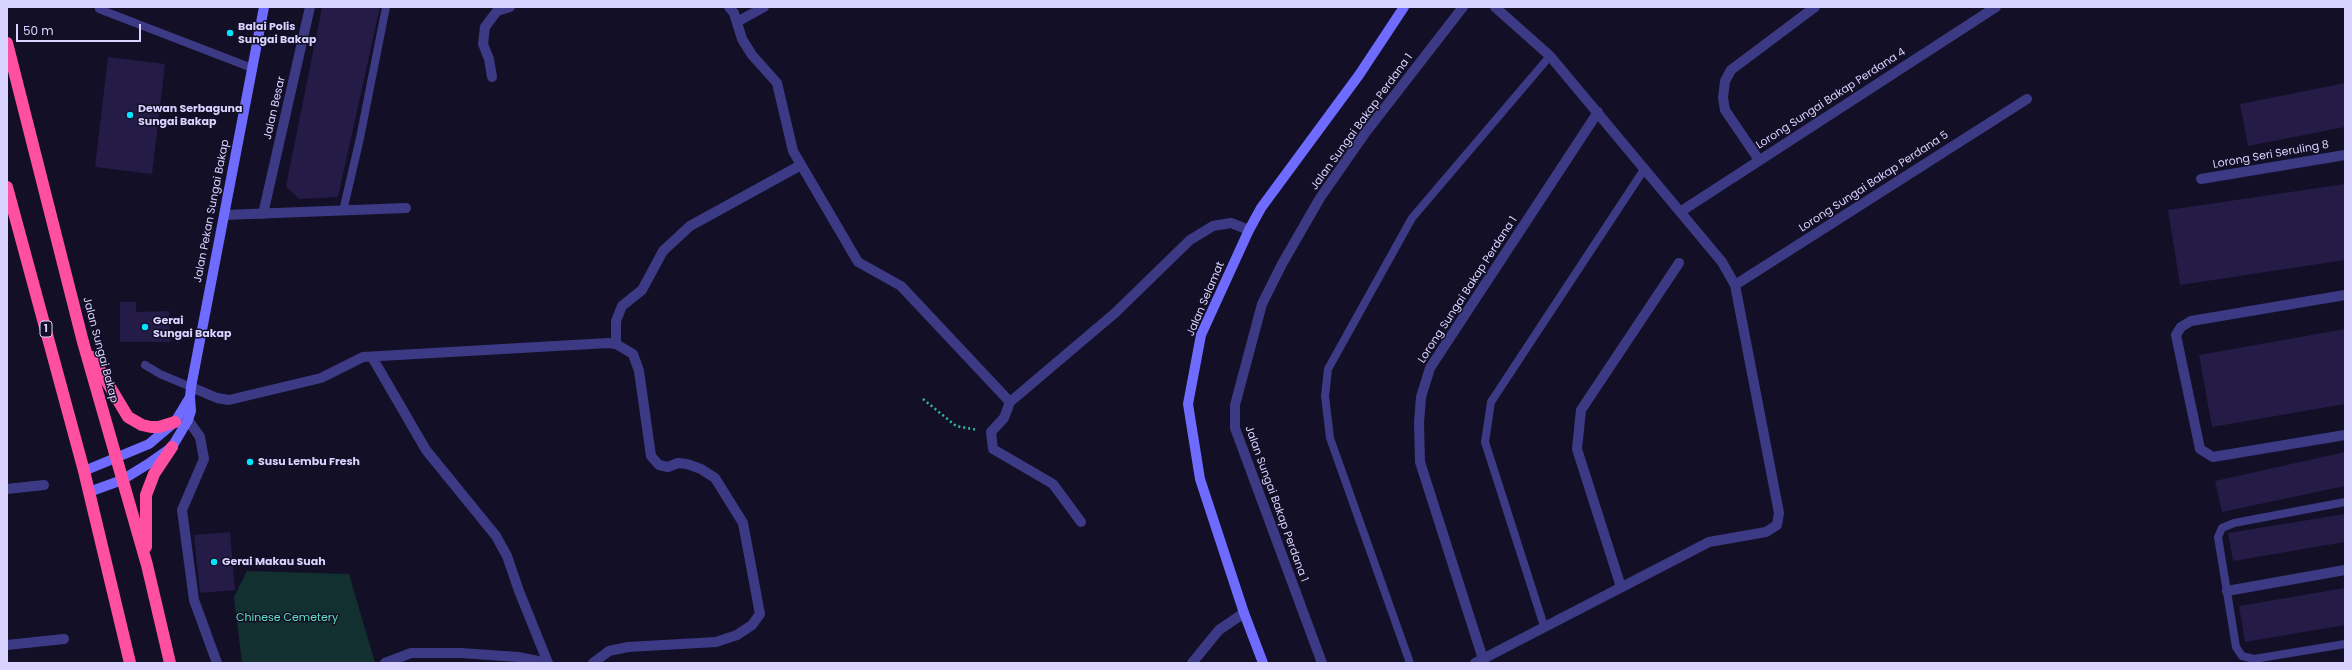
<!DOCTYPE html>
<style>
body{margin:0}
#map{position:relative;width:2352px;height:670px;overflow:hidden;background:#130f26;font-family:Poppins,sans-serif}
canvas{display:block}
.frame{position:absolute;inset:0;border:8px solid #d9d4ff;pointer-events:none}
.scale{position:absolute;left:16px;top:24px;width:125px;height:18px;box-sizing:border-box;border:2px solid #d9d4ff;border-top:0;padding-left:5px;font-size:12px;line-height:14px;white-space:nowrap;color:#d9d4ff;-webkit-text-stroke:3px #130f26;paint-order:stroke}
</style>
<div id="map">
<canvas width="2352" height="670"></canvas>
<div class="frame"></div>
<div class="scale">50 m</div>
</div>
<script>
const g = document.querySelector('canvas').getContext('2d');
g.lineJoin = 'round';
function fillPath(path, color) { g.fillStyle = color; g.fill(path, 'evenodd'); }
const toPath = rows => new Path2D(rows.map(r => 'M' + r).join(''));
function trace(path, color, width, dash) { g.strokeStyle = color; g.lineWidth = width; g.lineCap = dash ? 'butt' : 'round'; g.setLineDash(dash || []); g.stroke(path); }
function write(font, color, halo, rows, align = 'center') {
  g.font = font + ' Poppins,sans-serif'; g.lineWidth = 3; g.setLineDash([]); g.textBaseline = 'middle'; g.strokeStyle = halo; g.fillStyle = color; for (const [text, x, y, turn = 0] of rows) {
    g.save(); g.translate(x, y); g.rotate((+turn || 0) * Math.PI / 180); g.textAlign = isNaN(turn) ? turn : align; if (halo) g.strokeText(text, 0, 0); g.fillText(text, 0, 0); g.restore();
  }
}
fillPath(toPath([
 [247,571,349,574,375,663,242,663,234,597]
]), '#12302f');
fillPath(toPath([
 [322,7,380,7,338,197,299,199,286,186],
 [108,57,165,64,152,174,95,167],
 [2345,83,2345,127,2248,146,2240,104],
 [2345,184,2345,260,2180,285,2168,210],
 [120,302,136,302,136,312,169,311,170,342,120,342],
 [2345,329,2345,404,2212,427,2199,355],
 [2345,452,2345,486,2222,512,2215,481],
 [2345,514,2345,542,2233,561,2228,533],
 [230,532,235,590,200,593,194,535],
 [2345,588,2345,625,2245,642,2239,606]
]), '#241b47');
trace(toPath([
 [923,399,956,426,978,430]
]), '#2fb8b0', 2.5, [2, 3]);
trace(toPath([
 [99,9,252,68],
 [343,211,360,138,386,7],
 [145,365,160,374,191,387],
 [2345,502,2234,523,2222,528,2218,537,2236,647,2242,656,2254,659,2345,644],
 [1544,626,1485,442,1491,402,1645,168],
 [1410,663,1330,438,1325,396,1328,369,1412,218,1550,56]
]), '#3d3a85', 8);
trace(toPath([
 [729,7,734,13,742,39,752,55,777,83,793,151,858,262,901,286,1010,402,1115,313,1190,240,1213,226,1231,223,1249,230],
 [737,22,764,7],
 [492,77,489,59,483,44,485,27,497,11,510,7],
 [1759,160,1725,110,1723,98,1725,81,1731,70,1815,7],
 [2201,179,2345,155],
 [1680,212,1996,7],
 [263,214,310,7],
 [224,215,406,208],
 [1735,285,2027,99],
 [2345,295,2191,321,2181,327,2176,335,2200,449,2213,457,2345,435],
 [616,344,616,321,622,306,642,290,663,251,690,226,801,165],
 [372,357,426,450,496,536,507,556,519,591,548,663],
 [191,387,217,398,229,400,321,378,363,357,608,343,616,344,633,354,639,371,651,456,659,465,668,467,678,463,687,464,701,469,715,478,743,523,760,614,752,625,737,635,716,642,628,647,609,651,593,663],
 [1010,402,1004,418,991,432,993,449,1053,484,1081,522],
 [188,420,200,437,204,459,182,510,194,600,217,663],
 [7,489,44,485],
 [1621,587,1577,449,1581,410,1679,263],
 [2227,591,2345,570],
 [7,645,64,639],
 [1483,659,1420,462,1419,423,1421,397,1430,368,1598,112],
 [385,663,411,653,461,653,518,657,548,663],
 [1192,663,1219,630,1244,613],
 [1322,663,1235,428,1235,405,1262,304,1282,264,1320,198,1366,132,1463,7],
 [1475,663,1709,542,1766,532,1777,525,1779,513,1735,285,1722,262,1550,56,1495,7]
]), '#3d3a85', 10);
trace(toPath([
 [84,471,149,444,175,422,190,397],
 [89,492,122,480,148,464,172,447,188,420,191,411,190,397,191,387,264,7],
 [1263,663,1244,613,1200,479,1188,404,1201,335,1249,230,1261,208,1359,75,1404,7]
]), '#6f6bff', 10);
trace(toPath([
 [7,43,83,342,147,565,170,663],
 [7,187,84,471,130,663],
 [92,357,128,417,142,425,151,427,159,427,175,422],
 [146,547,146,495,154,474,172,447]
]), '#ff4fa3', 12);
for (const [x, y, r, color] of [
 [230,33,4,"#00e5ff"],
 [130,115,4,"#00e5ff"],
 [145,327,4,"#00e5ff"],
 [250,462,4,"#00e5ff"],
 [214,562,4,"#00e5ff"]
]) { const dot = new Path2D(); dot.arc(x, y, r, 0, 2 * Math.PI); g.fillStyle = color; g.fill(dot); trace(dot, '#130f26', 1.5); }
for (const [x, y, w] of [
 [46,329,12]
]) { const box = new Path2D(); box.roundRect(x - w / 2, y - 8, w, 16, 3); g.fillStyle = '#130f26'; g.fill(box); trace(box, '#d9d4ff', 1); }
write('bold 10px', '#d9d4ff', null, [
 ["1",46,329]
]);
write('bold 11px', '#d9d4ff', '#130f26', [
 ["Balai Polis",238,27],
 ["Sungai Bakap",238,40],
 ["Dewan Serbaguna",138,109],
 ["Sungai Bakap",138,122],
 ["Gerai",153,321],
 ["Sungai Bakap",153,334],
 ["Susu Lembu Fresh",258,462],
 ["Gerai Makau Suah",222,562]
], 'left');
write('11px', '#d9d4ff', '#130f26', [
 ["Lorong Sungai Bakap Perdana 4",1831,99,-33],
 ["Jalan Besar",275,108,-77],
 ["Jalan Sungai Bakap Perdana 1",1362,122,-54],
 ["Lorong Seri Seruling 8",2271,155,-10],
 ["Lorong Sungai Bakap Perdana 5",1874,182,-33],
 ["Jalan Pekan Sungai Bakap",212,211,-79],
 ["Lorong Sungai Bakap Perdana 1",1468,290,-57],
 ["Jalan Selamat",1206,299,-67],
 ["Jalan Sungai Bakap",100,350,75],
 ["Jalan Sungai Bakap Perdana 1",1276,504,70]
]);
write('11px', '#5fe0c0', '#130f26', [
 ["Chinese Cemetery",287,618]
]);
</script>
